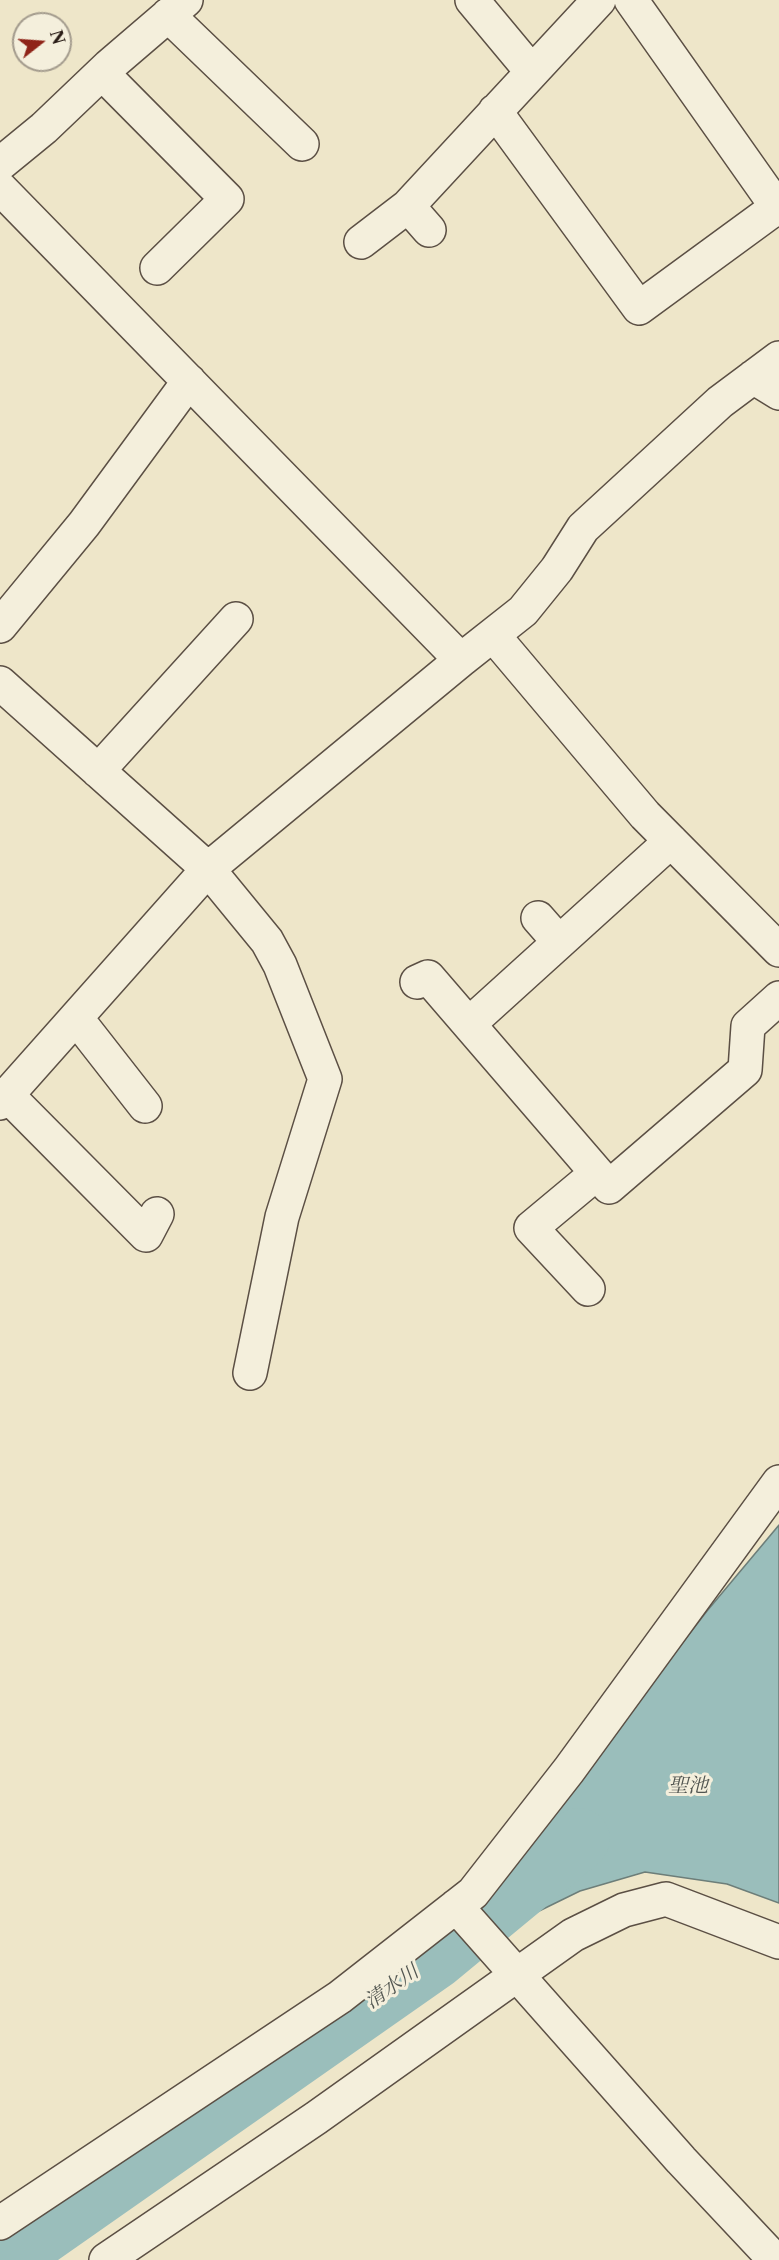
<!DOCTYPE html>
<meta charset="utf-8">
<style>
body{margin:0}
#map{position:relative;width:779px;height:2260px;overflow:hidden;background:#eee6c9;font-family:"Libre Caslon Text",serif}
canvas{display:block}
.north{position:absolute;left:12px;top:12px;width:60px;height:60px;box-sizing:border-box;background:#f4efdc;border:2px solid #a39b8d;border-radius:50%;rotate:73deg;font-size:16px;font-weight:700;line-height:24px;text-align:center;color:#2a1d17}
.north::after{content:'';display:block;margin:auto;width:21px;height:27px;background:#8f2418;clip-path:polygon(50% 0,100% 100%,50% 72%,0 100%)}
</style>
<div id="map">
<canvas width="779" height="2260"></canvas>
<div class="north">N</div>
</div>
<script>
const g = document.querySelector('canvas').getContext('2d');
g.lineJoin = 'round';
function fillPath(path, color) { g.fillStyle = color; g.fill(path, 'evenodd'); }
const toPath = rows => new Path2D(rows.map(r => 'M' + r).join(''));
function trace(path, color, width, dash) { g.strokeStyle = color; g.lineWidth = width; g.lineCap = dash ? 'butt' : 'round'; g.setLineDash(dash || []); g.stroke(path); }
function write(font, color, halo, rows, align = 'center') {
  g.font = font + ' "Libre Caslon Text","Noto Serif JP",serif'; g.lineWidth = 6; g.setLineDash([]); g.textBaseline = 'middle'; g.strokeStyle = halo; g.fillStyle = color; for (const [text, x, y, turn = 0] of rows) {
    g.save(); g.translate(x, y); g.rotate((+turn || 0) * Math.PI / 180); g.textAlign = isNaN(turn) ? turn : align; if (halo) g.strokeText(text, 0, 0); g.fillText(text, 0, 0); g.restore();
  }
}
const water = toPath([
 [779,1525,779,1903,727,1884,645,1872,580,1891,533,1914,495,1875,543,1823,707,1611,779,1525]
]);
fillPath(water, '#9abebb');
trace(water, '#6d7e79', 1.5);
trace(toPath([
 [4,2260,435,1958,579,1839]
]), '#9abebb', 62);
const minor = toPath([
 [472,0,532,72],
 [631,0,779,210],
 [168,15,302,144],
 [102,73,227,199,157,268],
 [495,111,639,308,777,207],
 [0,164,44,128,109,66,186,0],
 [0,188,461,660],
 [408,206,429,230],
 [361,242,408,206,599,0],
 [753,377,779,393],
 [0,626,84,524,189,381],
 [493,635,645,815,779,950],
 [0,683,208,869,267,941,280,965,325,1079,282,1217,250,1373],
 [98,771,236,619],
 [538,918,559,942],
 [417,982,428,977,609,1187,745,1070,748,1026,779,998],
 [77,1019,145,1106],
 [469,1024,671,841],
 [8,1096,146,1235,157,1214],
 [0,1103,208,869,461,660,523,611,557,569,583,528,720,402,779,358],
 [588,1289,531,1228,597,1173],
 [456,1906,681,2160,775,2260],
 [0,2223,340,1997,473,1893,569,1770,779,1482],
 [106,2260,316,2118,573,1935,624,1910,666,1899,779,1942]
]);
trace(minor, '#5b4f44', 36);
trace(minor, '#f4efdc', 33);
write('italic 20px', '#515550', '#f4efdc', [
 ["聖池",688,1786],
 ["清水川",392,1987,-35]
]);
</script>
